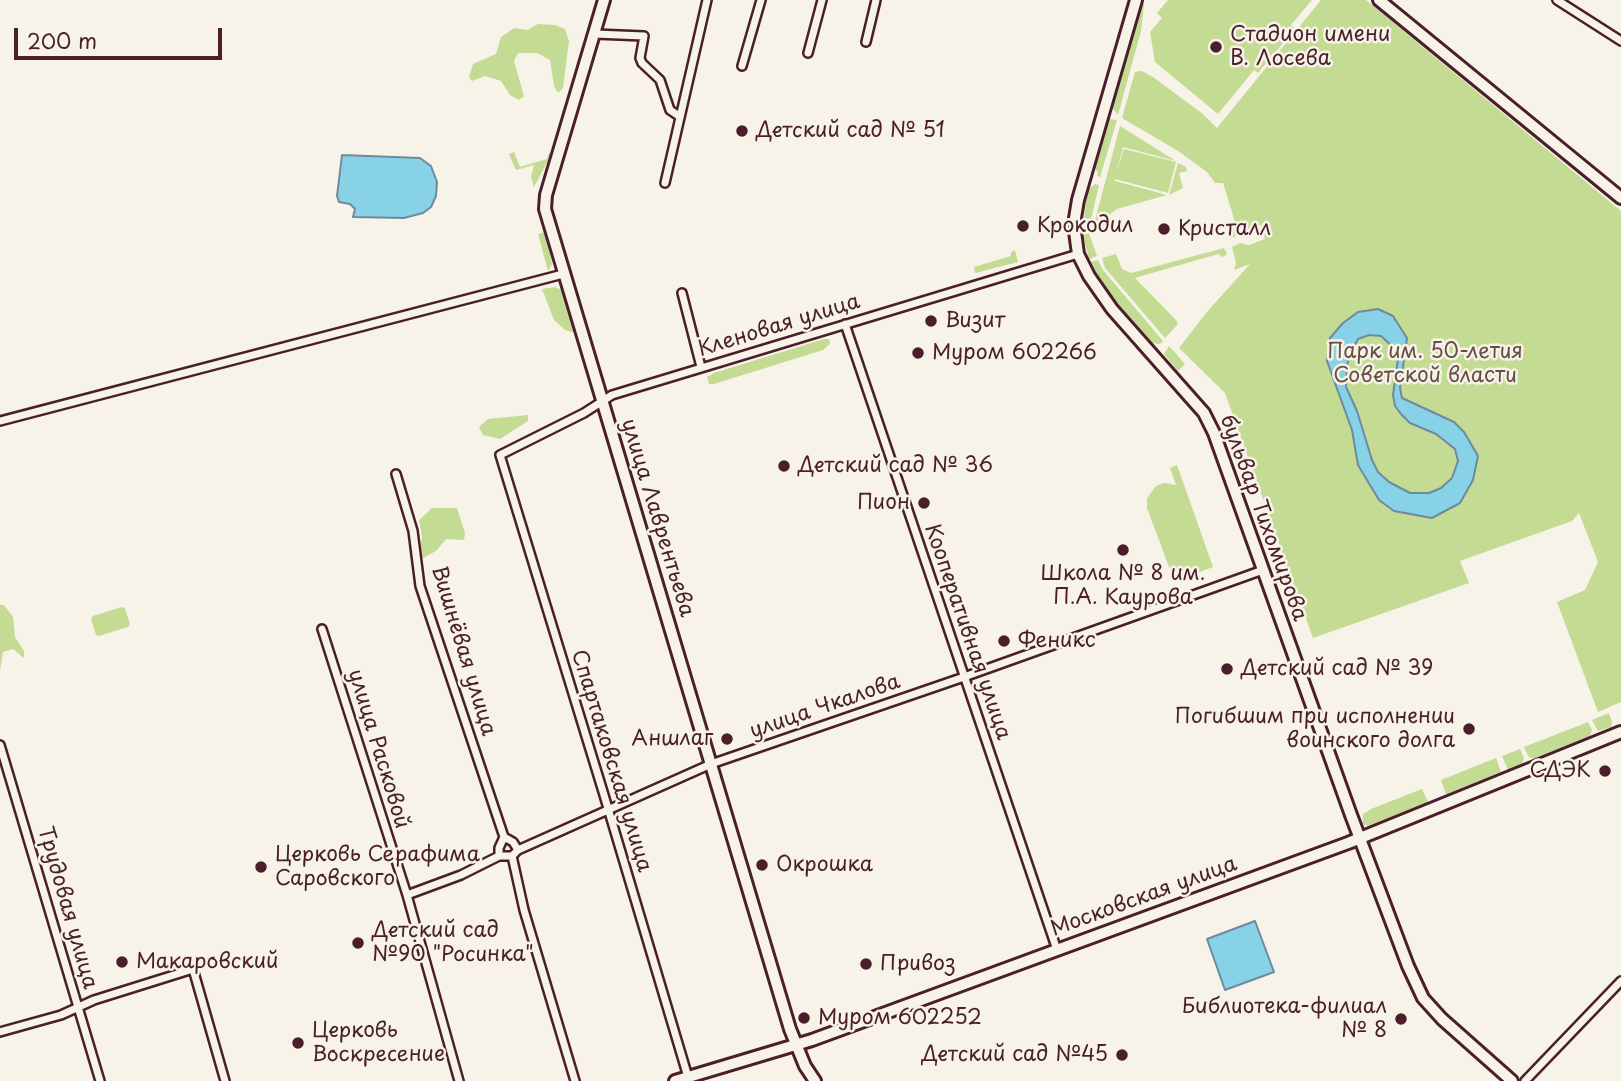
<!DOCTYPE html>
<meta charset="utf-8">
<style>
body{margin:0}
#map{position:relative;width:1621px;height:1081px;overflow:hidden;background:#f7f3e8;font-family:"Playpen Sans",sans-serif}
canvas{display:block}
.scale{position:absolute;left:14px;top:28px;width:208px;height:32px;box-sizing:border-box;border:4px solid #4a1f2b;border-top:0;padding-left:9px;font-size:21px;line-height:24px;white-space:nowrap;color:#4a1f2b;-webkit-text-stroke:5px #f7f3e8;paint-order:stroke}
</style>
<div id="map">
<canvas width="1621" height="1081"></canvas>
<div class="scale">200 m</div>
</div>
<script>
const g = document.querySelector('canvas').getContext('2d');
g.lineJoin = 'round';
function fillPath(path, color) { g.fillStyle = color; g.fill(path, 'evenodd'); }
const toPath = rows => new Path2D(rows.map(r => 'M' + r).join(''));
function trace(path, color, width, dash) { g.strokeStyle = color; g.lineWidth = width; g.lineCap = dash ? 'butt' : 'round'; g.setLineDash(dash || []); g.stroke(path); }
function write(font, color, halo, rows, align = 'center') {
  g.font = font + ' "Playpen Sans",sans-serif'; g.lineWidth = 5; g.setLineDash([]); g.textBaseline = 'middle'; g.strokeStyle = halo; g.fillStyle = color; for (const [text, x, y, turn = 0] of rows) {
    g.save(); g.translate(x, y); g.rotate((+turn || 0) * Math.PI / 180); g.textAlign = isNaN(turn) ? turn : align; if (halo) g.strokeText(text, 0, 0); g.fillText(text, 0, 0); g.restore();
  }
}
fillPath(toPath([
 [1168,0,1312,0,1291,25,1295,29,1258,73,1254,70,1218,114,1155,62,1150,32,1162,18,1157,13],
 [1321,0,1366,0,1621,211,1621,702,1598,712,1557,602,1585,590,1598,562,1579,513,1572,521,1460,561,1469,583,1313,638,1225,393,1179,348,1206,313,1250,264,1234,270,1236,263,1232,247,1240,243,1249,245,1265,239,1261,225,1241,231,1239,235,1231,238,1228,230,1236,225,1223,183,1215,183,1207,172,1178,151,1122,118,1135,72,1142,71,1153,77,1203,114,1217,128],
 [1142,4,1144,4,1141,31,1118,115,1111,106,1138,6],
 [538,24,555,25,565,29,569,41,563,88,558,93,554,86,550,60,537,53,518,53,514,61,524,96,519,100,510,95,501,81,485,76,472,81,469,77,473,64,496,54,501,37,514,28,527,30],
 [1108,119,1117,120,1100,177,1097,176,1098,173,1094,166],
 [1120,126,1176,161,1123,147,1117,171,1124,149,1176,162,1168,193,1115,179,1115,181,1167,195,1117,209,1109,215,1108,224,1093,228],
 [514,152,520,167,547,159,549,153,552,153,534,187,531,177,534,165,516,170,509,154],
 [1178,163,1186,167,1187,171,1179,173,1183,188,1169,195],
 [1095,184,1099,185,1089,228,1083,230,1087,190],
 [545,232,552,264,548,271,538,234],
 [1089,233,1097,256,1089,259,1083,235],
 [1224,248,1227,254,1223,257,1218,254,1135,278,1176,320,1178,324,1165,338,1105,268,1102,258,1116,254,1122,269,1131,273],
 [1015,250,1018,262,975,273,974,267,1011,256,1011,252],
 [1098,260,1103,270,1163,341,1160,344,1152,343,1117,306,1094,270,1090,262],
 [555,287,562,290,575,333,565,330,554,320,542,289],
 [824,339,829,339,830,344,823,350,714,384,709,384,707,377,714,373],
 [1169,346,1185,364,1178,371,1164,354],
 [528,415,528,421,500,439,483,435,479,427,488,419],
 [1177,465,1213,567,1189,576,1178,575,1169,567,1147,508,1147,498,1156,486,1164,483,1176,485,1170,468],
 [432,508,457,508,465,533,464,540,446,539,436,551,423,558,420,552,422,537,419,520],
 [0,605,4,605,13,617,15,637,24,651,24,658,13,649,3,652,0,670],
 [122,607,125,608,130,624,128,627,99,636,96,635,91,619,93,616],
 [1609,713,1612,722,1611,727,1598,731,1592,720],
 [1588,722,1592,730,1590,736,1533,759,1528,756,1524,747],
 [1520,749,1524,758,1522,764,1508,770,1502,756],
 [1496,758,1501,772,1446,794,1441,780],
 [1422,789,1428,802,1368,826,1363,824,1363,814,1371,809]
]), '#c3db92');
const water = toPath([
 [342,155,420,158,431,166,437,182,436,196,431,207,423,213,404,218,353,217,355,209,350,204,339,202,337,196,342,155],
 [1378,309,1393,316,1407,338,1400,388,1402,398,1454,422,1464,432,1478,456,1473,480,1460,503,1432,518,1394,511,1379,500,1358,465,1352,430,1327,361,1330,338,1343,323,1358,312,1378,309],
 [1369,335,1381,336,1396,350,1398,359,1393,395,1395,406,1401,414,1410,423,1436,434,1455,449,1458,461,1452,478,1441,488,1429,493,1410,493,1389,482,1378,472,1372,460,1357,411,1346,387,1347,365,1351,352,1358,339,1369,335],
 [1255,921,1274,972,1225,990,1207,939,1255,921]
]);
fillPath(water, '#88d2e8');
trace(water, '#6f8a9c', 2);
const street = toPath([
 [1557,0,1621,41],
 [595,34,644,36,640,58,642,63,660,80,670,110,679,116],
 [866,42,876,0],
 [808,53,822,0],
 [742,66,761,0],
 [665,183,707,0],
 [682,293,701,367],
 [845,324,1057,950],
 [0,421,563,274],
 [396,474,413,531,420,586,504,837,499,848,499,856],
 [322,629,407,895,459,1081],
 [0,745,100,1081],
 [504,837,513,842,518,850],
 [512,856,524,910,575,1081],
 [407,895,461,875,499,856,512,856,518,850,711,764,964,677,1263,570],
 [0,1032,61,1015,94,1000,193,969,225,1081],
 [688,1077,604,795,500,455,584,413,612,395,1078,254],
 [1525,1081,1621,981]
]);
const secondary = toPath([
 [604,0,546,195,545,209,790,1029,805,1066,815,1081],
 [1136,0,1078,200,1074,224,1078,254,1089,276,1112,309,1204,413,1214,433,1351,815,1408,966,1423,998,1442,1019,1512,1081],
 [1379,0,1621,198],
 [675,1081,812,1040,1348,843,1621,732]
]);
trace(street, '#4a1f2b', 12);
trace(secondary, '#4a1f2b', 16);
trace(street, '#f7f3e8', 7);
trace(secondary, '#f7f3e8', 10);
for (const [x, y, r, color] of [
 [1216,47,7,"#4a1f2b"],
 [742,131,7,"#4a1f2b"],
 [1023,226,7,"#4a1f2b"],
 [1164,229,7,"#4a1f2b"],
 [931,321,7,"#4a1f2b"],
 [918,353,7,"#4a1f2b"],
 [784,466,7,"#4a1f2b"],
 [924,503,7,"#4a1f2b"],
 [1123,550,7,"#4a1f2b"],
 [1004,641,7,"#4a1f2b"],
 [1227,669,7,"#4a1f2b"],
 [1469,729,7,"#4a1f2b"],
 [727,739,7,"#4a1f2b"],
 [1605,771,7,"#4a1f2b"],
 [762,865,7,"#4a1f2b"],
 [261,867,7,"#4a1f2b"],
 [358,943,7,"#4a1f2b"],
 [122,962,7,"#4a1f2b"],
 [866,964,7,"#4a1f2b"],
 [804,1018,7,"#4a1f2b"],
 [1401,1019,7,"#4a1f2b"],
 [298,1043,7,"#4a1f2b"],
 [1122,1055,7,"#4a1f2b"]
]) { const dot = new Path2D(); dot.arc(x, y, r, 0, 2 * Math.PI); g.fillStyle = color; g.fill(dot); trace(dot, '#f7f3e8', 2.5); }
write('21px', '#4a1f2b', '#f7f3e8', [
 ["Стадион имени",1230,35],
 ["В. Лосева",1230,59],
 ["Детский сад № 51",756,131],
 ["Крокодил",1037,226],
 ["Кристалл",1178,229],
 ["Визит",945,321],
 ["Муром 602266",932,353],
 ["Детский сад № 36",798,466],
 ["Пион",910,503,"right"],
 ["Школа № 8 им.",1123,574,"center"],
 ["П.А. Каурова",1123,598,"center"],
 ["Феникс",1018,641],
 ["Детский сад № 39",1241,669],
 ["Погибшим при исполнении",1455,717,"right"],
 ["воинского долга",1455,741,"right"],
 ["Аншлаг",713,739,"right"],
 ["СДЭК",1591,771,"right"],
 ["Церковь Серафима",275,855],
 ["Саровского",275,879],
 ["Окрошка",776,865],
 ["Детский сад",372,931],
 ["№90 \"Росинка\"",372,955],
 ["Макаровский",136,962],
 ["Привоз",880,964],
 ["Библиотека-филиал",1387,1007,"right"],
 ["№ 8",1387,1031,"right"],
 ["Муром 602252",818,1018],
 ["Церковь",312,1031],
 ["Воскресение",312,1055],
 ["Детский сад №45",1108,1055,"right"]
], 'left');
write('21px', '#4a1f2b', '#f7f3e8', [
 ["Кленовая улица",779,326,-17],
 ["улица Лаврентьева",657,518,73],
 ["бульвар Тихомирова",1263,518,70],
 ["Кооперативная улица",967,632,71],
 ["Вишнёвая улица",463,651,73],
 ["улица Чкалова",825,707,-19],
 ["улица Расковой",378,749,73],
 ["Спартаковская улица",611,761,73],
 ["Московская улица",1144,897,-20],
 ["Трудовая улица",67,908,74]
]);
write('21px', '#684e45', '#f7f3e8', [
 ["Парк им. 50-летия",1425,352],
 ["Советской власти",1425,376]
]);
</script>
